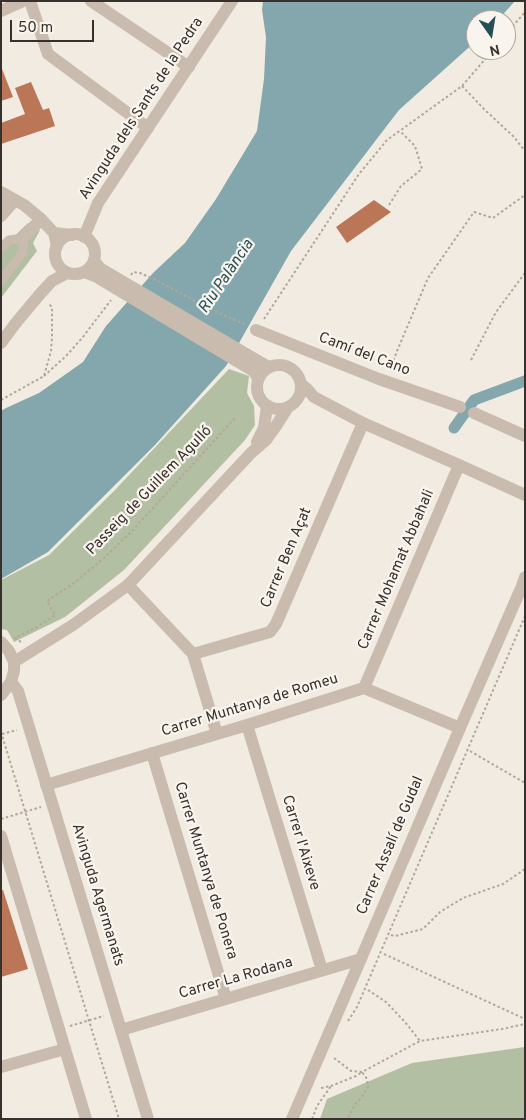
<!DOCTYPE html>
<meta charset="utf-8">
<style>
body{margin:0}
#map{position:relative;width:526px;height:1120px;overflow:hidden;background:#f1ebe1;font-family:Overpass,sans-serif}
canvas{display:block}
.frame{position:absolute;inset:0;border:2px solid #38302c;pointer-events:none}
.north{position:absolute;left:466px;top:10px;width:50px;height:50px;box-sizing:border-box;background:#f9f5ee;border:1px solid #aca6a0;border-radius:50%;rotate:167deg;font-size:14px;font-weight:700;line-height:20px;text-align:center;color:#38302c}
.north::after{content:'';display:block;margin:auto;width:18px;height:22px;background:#254f56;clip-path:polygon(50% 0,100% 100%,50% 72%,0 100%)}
.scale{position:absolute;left:10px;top:20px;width:84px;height:22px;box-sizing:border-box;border:2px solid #38302c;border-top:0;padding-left:6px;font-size:15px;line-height:18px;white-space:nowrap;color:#38302c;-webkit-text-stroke:4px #f9f5ee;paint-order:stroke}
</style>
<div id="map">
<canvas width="526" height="1120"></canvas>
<div class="frame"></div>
<div class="north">N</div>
<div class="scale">50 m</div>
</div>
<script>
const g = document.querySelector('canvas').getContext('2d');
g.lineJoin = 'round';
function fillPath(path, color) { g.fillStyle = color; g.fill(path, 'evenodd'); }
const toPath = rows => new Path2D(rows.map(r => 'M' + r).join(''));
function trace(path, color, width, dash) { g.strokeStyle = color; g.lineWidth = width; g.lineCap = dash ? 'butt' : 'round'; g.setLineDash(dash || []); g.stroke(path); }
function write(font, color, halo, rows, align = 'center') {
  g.font = font + ' Overpass,sans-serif'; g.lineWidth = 4.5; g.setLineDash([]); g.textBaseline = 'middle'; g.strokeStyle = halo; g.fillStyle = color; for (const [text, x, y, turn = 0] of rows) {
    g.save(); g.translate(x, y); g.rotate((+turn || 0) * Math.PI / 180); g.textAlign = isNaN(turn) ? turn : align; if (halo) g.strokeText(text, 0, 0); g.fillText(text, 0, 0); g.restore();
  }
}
fillPath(toPath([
 [28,223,40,230,33,243,37,251,1,298,1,249],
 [229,369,249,376,247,393,254,406,255,425,245,440,124,570,65,617,14,642,7,630,1,629,1,580,49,555,114,491],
 [525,1047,525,1119,320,1119,327,1099,412,1063]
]), '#b3bfa2');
fillPath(toPath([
 [263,1,515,1,498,20,476,20,476,41,399,110,291,251,226,366,155,445,48,552,1,579,1,411,6,408,39,393,83,362,106,326,153,273,185,243,216,199,257,131,264,79,266,37,262,10]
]), '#83a7ac');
trace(toPath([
 [454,428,474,400,525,381]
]), '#83a7ac', 11);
fillPath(toPath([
 [1,69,2,69,13,97,1,101],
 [31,82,43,110,49,108,55,126,1,144,1,123,25,114,15,88],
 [374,200,391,212,347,243,336,227],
 [1,890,3,890,28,969,1,977]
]), '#ba7656');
trace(toPath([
 [506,34,525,12],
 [462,86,484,109,514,137,525,151],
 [389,205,401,186,422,169,415,146,400,131],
 [131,275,133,272,140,273,156,280,208,308,246,325],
 [264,319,359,174,387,140,462,86,493,50],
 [471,360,496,312,525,273],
 [390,370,397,351,428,278,474,212,493,218,525,195],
 [44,376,66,356,83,337,111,300],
 [1,400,44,376,51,351,52,337,52,307,48,303],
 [21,642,15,638,37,627,55,615,47,601,74,583,104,558,131,532,235,418],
 [1,732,119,1119],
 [2,734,17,730],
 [470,751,525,783],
 [1,819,41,807],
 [391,935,395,936,423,929,440,912,463,898,503,884,525,869],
 [384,954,525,1019],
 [368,990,386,1002,405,1022,420,1041],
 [348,1021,357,1007,525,616],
 [70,1026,104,1016],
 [334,1058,351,1071,362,1072,420,1041,502,1029,525,1024],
 [321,1088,331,1086,356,1076,362,1072,367,1079,368,1087,361,1098,356,1103,347,1119],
 [312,1119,317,1106,331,1086]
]), '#b4a698', 2, [2.5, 2.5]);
trace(toPath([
 [1,205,9,196]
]), '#c9bcae', 6);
trace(toPath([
 [1,248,9,240,23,238,23,252,1,281]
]), '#c9bcae', 9);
trace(toPath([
 [30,1,48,54,148,128],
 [91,1,189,67],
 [1,11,23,1],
 [1,192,24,205,41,219,54,233,57,246],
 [1,216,15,200],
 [54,233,72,235],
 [23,238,41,219],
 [256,330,379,379,460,407],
 [474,413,525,436],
 [128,585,193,654,217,734],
 [193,654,270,632,276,624,363,423],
 [364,688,459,465],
 [247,725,322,970],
 [152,753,226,999],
 [46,785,247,725,364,688,460,728],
 [121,1030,361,959],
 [1,1067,65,1049]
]), '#c9bcae', 12);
trace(toPath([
 '55 254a20 20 0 1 1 40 0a20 20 0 1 1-40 0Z',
 [84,237,98,203,232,1],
 [1,343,15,324,40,294,52,281,67,273],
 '257 387a22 22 0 1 1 44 0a22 22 0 1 1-44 0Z',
 [302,385,306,388,314,397,363,423,459,465,525,495],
 [257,442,264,428,267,406],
 [1,642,9,651,14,662,14,671,11,682,1,695],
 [14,662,73,625,128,585,251,453,266,440,276,426,288,407],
 [11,682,18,691,148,1119],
 [1,836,86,1119],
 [292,1119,460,728,522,586,525,577]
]), '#c9bcae', 12);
trace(toPath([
 [94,261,101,269,258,361,269,367],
 [84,272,97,277,252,370,255,373,258,379]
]), '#c9bcae', 12);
write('15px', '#38302c', '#f9f5ee', [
 ["Avinguda dels Sants de la Pedra",142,109,-57],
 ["Camí del Cano",364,355,21],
 ["Passeig de Guillem Agulló",150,491,-46],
 ["Carrer Ben Açat",287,558,-67],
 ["Carrer Mohamat Abbahali",397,570,-67],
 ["Carrer Muntanya de Romeu",250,706,-17],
 ["Carrer l'Aixeve",300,843,73],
 ["Carrer Assalí de Gudal",391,846,-67],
 ["Carrer Muntanya de Ponera",205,871,73],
 ["Avinguda Agermanats",97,895,73],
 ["Carrer La Rodana",236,979,-16]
]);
write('italic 16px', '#254f56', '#f9f5ee', [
 ["Riu Palància",227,277,-56]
]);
</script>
